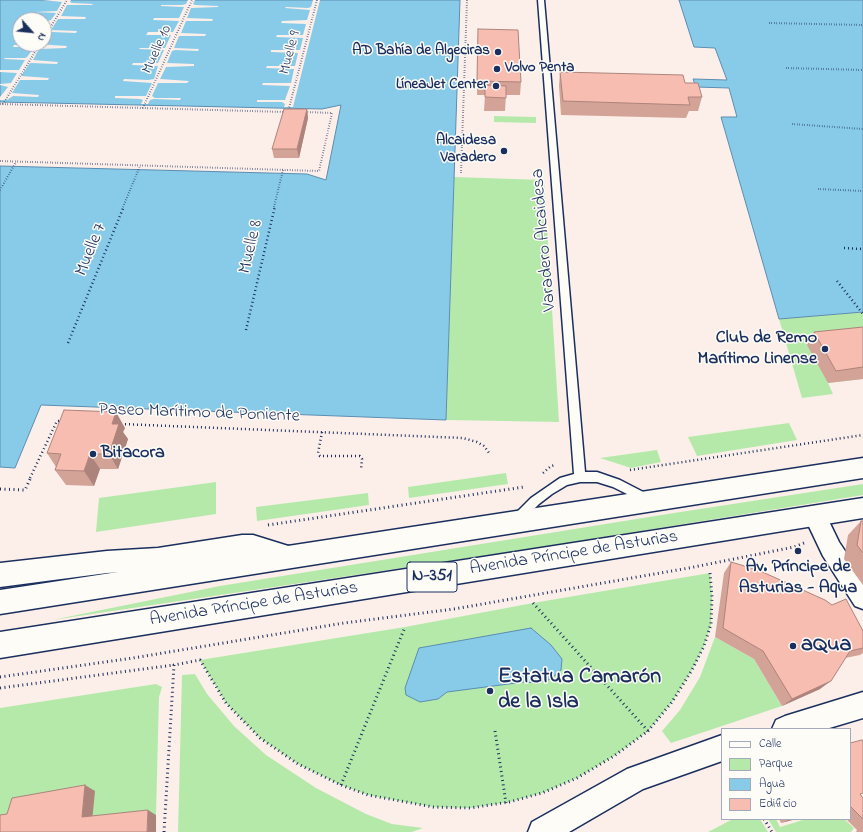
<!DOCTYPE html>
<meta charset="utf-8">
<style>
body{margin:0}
#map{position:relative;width:863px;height:832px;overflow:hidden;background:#fcefe9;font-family:"Indie Flower",sans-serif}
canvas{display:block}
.legend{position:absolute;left:721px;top:728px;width:130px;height:92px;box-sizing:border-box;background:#fdfcf7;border:1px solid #a3aaba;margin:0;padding:5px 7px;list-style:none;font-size:12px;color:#1b2f5e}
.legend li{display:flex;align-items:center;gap:8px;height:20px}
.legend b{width:20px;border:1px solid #a3aaba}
.north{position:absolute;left:12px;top:12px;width:40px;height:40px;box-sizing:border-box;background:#fdfcf7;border:1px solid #a3aaba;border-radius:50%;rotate:117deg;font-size:11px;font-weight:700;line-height:16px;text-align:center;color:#1b2f5e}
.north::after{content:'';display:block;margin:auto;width:14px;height:18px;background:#1b2f5e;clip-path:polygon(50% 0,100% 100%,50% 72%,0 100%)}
</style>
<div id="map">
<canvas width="863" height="832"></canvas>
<ul class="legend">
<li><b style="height:5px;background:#fdfcf7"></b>Calle</li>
<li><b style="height:11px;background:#b5e9aa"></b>Parque</li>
<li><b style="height:11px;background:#88cbe9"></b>Agua</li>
<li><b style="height:11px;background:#f7bdb1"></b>Edificio</li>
</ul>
<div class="north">N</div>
</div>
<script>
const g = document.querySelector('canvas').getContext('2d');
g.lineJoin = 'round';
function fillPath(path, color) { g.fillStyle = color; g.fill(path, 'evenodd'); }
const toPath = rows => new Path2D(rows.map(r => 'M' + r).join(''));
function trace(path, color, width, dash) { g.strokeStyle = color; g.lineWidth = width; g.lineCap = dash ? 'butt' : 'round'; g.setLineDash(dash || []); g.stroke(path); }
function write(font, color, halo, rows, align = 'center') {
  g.font = font + ' "Indie Flower",sans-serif'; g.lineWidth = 3; g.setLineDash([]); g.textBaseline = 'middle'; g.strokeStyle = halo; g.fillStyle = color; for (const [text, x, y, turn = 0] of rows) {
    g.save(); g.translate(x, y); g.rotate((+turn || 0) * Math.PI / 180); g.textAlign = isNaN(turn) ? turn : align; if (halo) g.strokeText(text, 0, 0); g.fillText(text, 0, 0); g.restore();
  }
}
fillPath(toPath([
 [494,116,536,117,536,123,494,122],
 [454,177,544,180,559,422,446,420],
 [863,312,863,379,828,383,833,394,802,398,779,319],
 [789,423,797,440,697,456,688,437],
 [657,450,661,462,631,468,600,458],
 [506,473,508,484,409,498,408,487],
 [216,482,216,514,96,532,99,498],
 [863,484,863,495,530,549,52,620,220,586,674,513],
 [368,493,369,505,257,521,256,507],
 [710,573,712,597,711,624,704,646,692,670,672,702,648,731,614,756,577,778,542,793,509,802,470,808,433,807,368,795,341,785,298,764,260,738,226,703,200,660,405,627,533,603],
 [715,637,754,659,782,706,671,743,662,731,680,710,700,677],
 [195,674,207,694,234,726,266,755,316,788,366,814,392,824,423,828,412,832,178,832,182,675],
 [156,684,162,687,159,697,156,815,0,832,0,708],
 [733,819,760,819,768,832,708,832],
 [768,819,776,819,780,827,806,819,844,819,854,828,851,832,776,832]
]), '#b5e9aa');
const water = toPath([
 [0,0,460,0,446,420,41,405,15,468,0,467,0,166,307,174,326,180,341,105,322,109,0,102,0,0],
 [20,20,44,20,44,44,20,44,20,20],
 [679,0,863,0,863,312,779,319,721,117,737,117,729,88,696,87,693,79,727,80,715,48,694,47,679,0],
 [531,628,551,645,562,659,561,670,551,679,538,683,524,682,447,692,438,699,420,702,406,695,405,688,419,648,531,628]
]);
fillPath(water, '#88cbe9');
trace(water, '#5c8db1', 1);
fillPath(toPath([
 [43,0,71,0,70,2,72,3,93,4,92,5,67,5,61,16,86,17,85,19,58,19,51,30,77,31,76,33,52,32,49,33,44,42,44,31,48,24,44,22,51,20,56,13,35,12,57,11,62,2],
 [188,0,195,0,193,4,195,5,218,6,218,7,191,8,187,18,213,19,212,21,186,21,181,33,206,34,205,36,179,36,174,48,199,49,198,51,175,50,172,51,167,63,194,64,194,66,166,67,160,79,189,81,187,83,158,83,152,96,155,98,181,98,180,100,154,99,150,100,148,104,141,104,143,100,140,99,115,98,115,96,146,96,152,83,123,81,124,79,148,80,154,79,158,66,132,65,133,63,158,63,164,50,139,49,140,48,165,48,171,35,146,35,148,32,173,32,179,21,153,20,154,18,179,18,184,7,161,6,161,5,182,5,186,4],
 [313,0,320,0,293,107,284,107,285,104,282,102,257,102,257,100,285,100,290,86,262,85,263,83,291,83,294,69,266,68,267,66,295,66,298,53,271,52,271,50,300,50,303,38,276,37,277,35,303,35,306,24,281,23,282,21,307,20,310,10,285,8,286,7,308,8,311,7],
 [35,44,67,46,66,48,39,49,33,60,58,62,57,64,30,63,21,76,49,78,48,80,20,80,12,93,39,95,38,97,13,96,7,100,0,100,0,97,8,87,0,85,0,84,11,83,17,73,0,72,0,70,19,70,25,60,4,59,5,58,25,58,27,57,33,49,31,47,13,47,14,45]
]), '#fcefe9');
const lane = toPath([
 [538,0,544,0,585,472,597,472,620,480,651,496,652,499,651,502,647,504,613,487,597,482,580,482,567,485,552,494,539,504,521,522,517,524,513,522,512,519,513,516,531,498,560,478,574,474,538,0]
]);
const street = toPath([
 [815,506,823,509,839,542,863,578,863,609,855,606,823,556,804,516,807,509,815,506],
 [863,692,863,718,826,729,772,729,776,720,785,716,863,692],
 [722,735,722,761,643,789,569,832,528,832,532,822,627,769,722,735]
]);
const secondary = toPath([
 [242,535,253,535,298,549,301,557,298,565,289,568,253,557,242,557,158,570,107,573,0,587,0,563,107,551,158,548,242,535]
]);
const highway = toPath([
 [863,458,863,478,0,614,0,590,863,458],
 [863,498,863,518,0,658,0,632,863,498]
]);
trace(lane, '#1b2f5e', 3);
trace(street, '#1b2f5e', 3);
trace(secondary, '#1b2f5e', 3);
trace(highway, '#1b2f5e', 3);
trace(toPath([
 [769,23,863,25],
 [44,38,67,0],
 [786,68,863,70],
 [0,104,285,112],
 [3,104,40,44],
 [143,108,192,0],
 [288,112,317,0],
 [792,124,863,129],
 [0,161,319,171,332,113,306,112],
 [461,173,467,0],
 [818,189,863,191],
 [0,190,16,162],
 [123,207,140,166],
 [274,207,283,170]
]), '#1b2f5e', 2, [0.5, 2]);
trace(toPath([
 [844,248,863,249],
 [837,281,863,314],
 [246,330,275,206],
 [68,343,124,206],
 [121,424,463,438,477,442,484,446,489,453],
 [322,432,318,453,320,456,360,456,362,459,361,469],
 [630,470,863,435],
 [543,473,551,466,555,465],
 [30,478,57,421,62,421]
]), '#1b2f5e', 2.5, [1, 3]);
trace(toPath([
 [0,489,25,490,31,477],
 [268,525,524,487],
 [533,603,648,731],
 [0,677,133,658,344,623,454,609,689,568,794,547,804,543],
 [0,688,174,665],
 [495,731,506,803],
 [341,785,405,627],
 [764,819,772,832],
 [164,832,174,665,200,660,226,703,260,738,298,764,341,785,368,795,433,807,470,808,509,802,542,793,577,778,614,756,648,731,672,702,692,670,704,646,711,624,712,597,710,573]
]), '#1b2f5e', 3, [1, 3.5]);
fillPath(lane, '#fdfcf7');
fillPath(street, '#fdfcf7');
fillPath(secondary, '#fdfcf7');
fillPath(highway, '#fdfcf7');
fillPath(toPath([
 [478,29,521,82,520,95,506,95,505,111,484,111,485,95,477,95],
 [560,72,685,83,702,97,698,111,689,111,686,118,561,115,559,86],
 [307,109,308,118,299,158,274,158,272,149],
 [863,327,863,379,828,383,807,345,814,332],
 [125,428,123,432,128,439,118,469,100,469,94,486,66,485,55,470,56,467,47,453],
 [861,521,863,521,863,585,844,559,848,535],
 [731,562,863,631,863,653,860,655,845,658,820,689,782,706,754,659,715,637,724,573],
 [850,743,861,795,863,798,863,832,856,832,857,830,846,819,850,819],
 [779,819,796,819,781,823]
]), '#d4a398');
fillPath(toPath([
 [307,109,308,118,299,158,297,149],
 [116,412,125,428,123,432,128,439,118,469,109,454,112,424],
 [90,454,100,469,94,486,84,471],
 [831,681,820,689,782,706,792,699],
 [85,785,95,791,92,822,82,817],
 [148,810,156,815,156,832,147,832],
 [791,819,796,819,781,823]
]), '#ad847c');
const building = toPath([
 [478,29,518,30,521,82,477,81,478,29],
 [560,72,683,75,685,83,698,83,702,97,688,97,690,105,563,101,560,72],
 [485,85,506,86,506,98,485,97,485,85],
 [284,109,307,109,297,149,272,149,284,109],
 [863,327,863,367,836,371,814,332,863,327],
 [64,410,116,412,112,424,119,424,109,454,90,454,84,471,55,470,61,454,47,453,64,410],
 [861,521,863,521,863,553,857,545,861,521],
 [731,562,758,570,825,600,832,605,846,599,863,631,863,648,850,651,831,681,792,699,763,651,723,628,731,562],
 [862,740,863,742,863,793,860,794,863,798,863,819,850,806,850,743,862,740],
 [85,785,82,817,148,810,147,832,0,832,0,815,7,814,12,798,85,785]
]);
fillPath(building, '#f7bdb1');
trace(building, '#ad847c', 1);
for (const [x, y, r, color] of [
 [498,52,4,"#1b2f5e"],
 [497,69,4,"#1b2f5e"],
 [496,86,4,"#1b2f5e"],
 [504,151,4,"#1b2f5e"],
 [825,349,4,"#1b2f5e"],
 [93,454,4,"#1b2f5e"],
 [798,551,4,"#1b2f5e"],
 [793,646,4,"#1b2f5e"],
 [490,691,4,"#1b2f5e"]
]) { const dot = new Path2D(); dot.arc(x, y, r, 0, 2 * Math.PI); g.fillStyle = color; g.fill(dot); trace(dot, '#fdfcf7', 1.5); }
write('15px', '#1b2f5e', '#fdfcf7', [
 ["Muelle 10",158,50,-66],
 ["Muelle 9",291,53,-75]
]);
write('bold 15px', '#1b2f5e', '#fdfcf7', [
 ["AD Bahía de Algeciras",490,52],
 ["Volvo Penta",505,69,"left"],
 ["LíneaJet Center",488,86],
 ["Alcaidesa",496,142],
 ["Varadero",496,159]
], 'right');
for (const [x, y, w] of [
 [432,577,50]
]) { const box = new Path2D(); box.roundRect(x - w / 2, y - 15, w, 30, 3); g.fillStyle = '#fdfcf7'; g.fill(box); trace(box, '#1b2f5e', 1); }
write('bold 17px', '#1b2f5e', null, [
 ["N-351",432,577]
]);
write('18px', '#1b2f5e', '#fdfcf7', [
 ["Varadero Alcaidesa",545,240,-95],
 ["Muelle 8",252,247,-77],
 ["Muelle 7",92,250,-68],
 ["Paseo Marítimo de Poniente",199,414,2],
 ["Avenida Príncipe de Asturias",574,554,-9],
 ["Avenida Príncipe de Asturias",254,605,-9]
]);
write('bold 18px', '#1b2f5e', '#fdfcf7', [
 ["Club de Remo",817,339],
 ["Marítimo Linense",817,360],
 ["Bitacora",101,454,"left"],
 ["Av. Príncipe de",798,568,"center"],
 ["Asturias - Aqua",798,589,"center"]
], 'right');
write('bold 22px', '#1b2f5e', '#fdfcf7', [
 ["aQua",801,646],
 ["Estatua Camarón",498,678],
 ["de la Isla",498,703]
], 'left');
</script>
